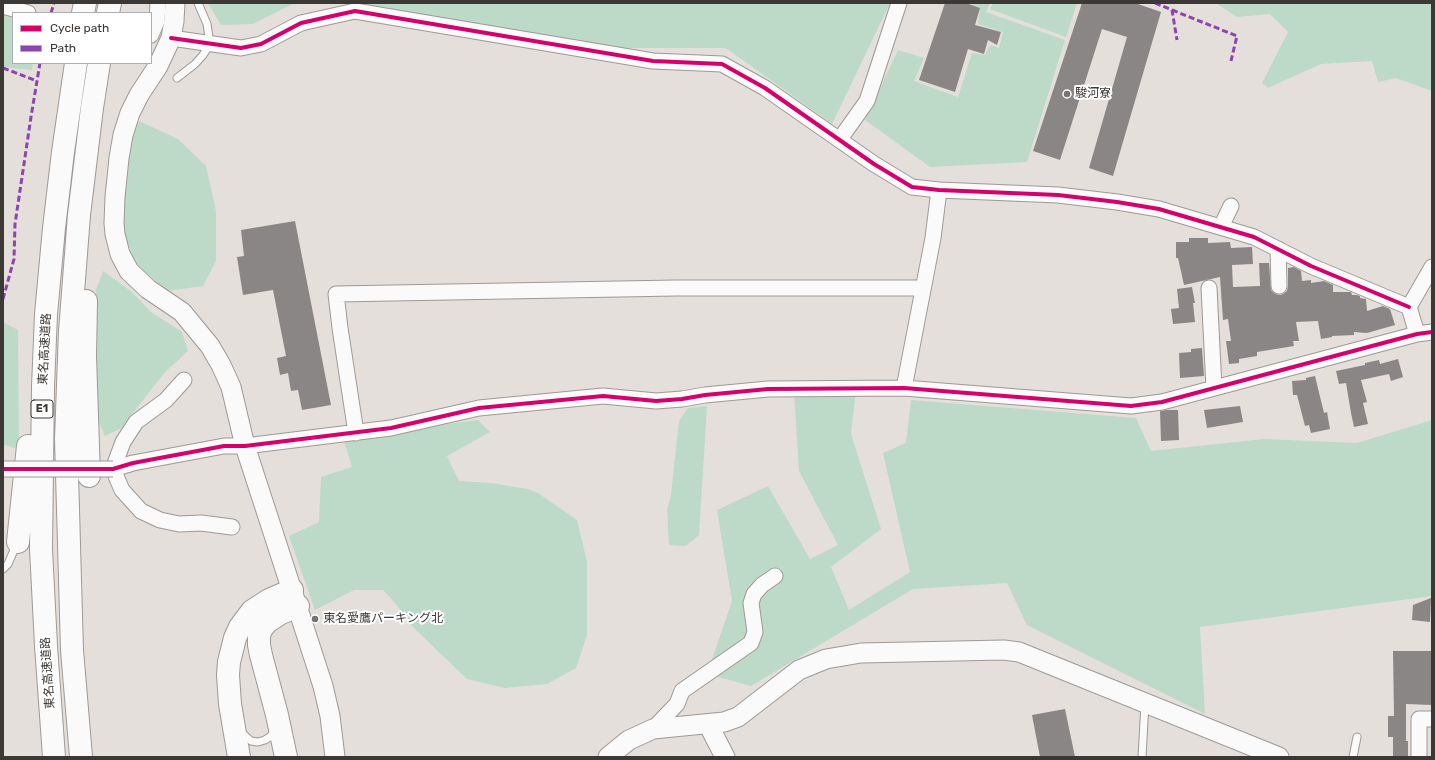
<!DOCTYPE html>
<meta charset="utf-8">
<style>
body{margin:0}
#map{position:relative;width:1435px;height:760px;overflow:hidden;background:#e5dfdb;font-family:Rubik,sans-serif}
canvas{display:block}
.frame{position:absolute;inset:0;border:4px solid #3c3835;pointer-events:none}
.legend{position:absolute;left:12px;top:12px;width:140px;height:52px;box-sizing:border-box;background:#fff;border:1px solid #b1afae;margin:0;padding:5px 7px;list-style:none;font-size:12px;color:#3c3835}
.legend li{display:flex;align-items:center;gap:8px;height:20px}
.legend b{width:20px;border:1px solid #b1afae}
</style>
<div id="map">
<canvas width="1435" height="760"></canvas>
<div class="frame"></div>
<ul class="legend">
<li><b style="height:5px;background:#d6006c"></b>Cycle path</li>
<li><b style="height:5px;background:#8e44ad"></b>Path</li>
</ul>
</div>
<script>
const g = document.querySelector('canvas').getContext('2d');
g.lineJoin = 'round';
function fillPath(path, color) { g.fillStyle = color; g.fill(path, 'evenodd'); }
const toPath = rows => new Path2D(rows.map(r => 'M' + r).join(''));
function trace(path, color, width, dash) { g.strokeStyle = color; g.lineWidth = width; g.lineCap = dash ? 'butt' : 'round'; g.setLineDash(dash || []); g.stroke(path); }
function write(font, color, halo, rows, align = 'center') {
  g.font = font + ' Rubik,"Noto Sans JP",sans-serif'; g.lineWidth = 4; g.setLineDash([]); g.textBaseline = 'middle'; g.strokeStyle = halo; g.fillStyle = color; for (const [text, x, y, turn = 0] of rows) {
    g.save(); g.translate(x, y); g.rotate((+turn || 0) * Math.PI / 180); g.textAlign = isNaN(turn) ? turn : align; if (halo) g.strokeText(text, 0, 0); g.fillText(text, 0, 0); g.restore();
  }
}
fillPath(toPath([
 [3,3,13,13,13,63,33,63,32,70,3,67],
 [208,3,308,3,293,4,253,24,221,25],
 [350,3,890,3,832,124,726,48,618,48],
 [969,3,990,3,986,12,1065,40,1027,162,930,167,865,120,898,50,924,58,914,81,958,97,972,53,985,55,990,45,999,48,1003,32,978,24,980,8],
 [993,3,1077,3,1066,37,990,9],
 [1216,3,1432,3,1432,91,1396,78,1378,82,1372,61,1321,64,1268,88,1262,83,1288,32,1270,14,1237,17],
 [139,121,178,139,206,166,216,211,216,261,203,286,167,291,136,264,121,226,123,159],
 [103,271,132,292,151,312,182,332,188,351,165,372,121,428,105,436,96,415,96,290],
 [3,322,18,330,19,450,3,444],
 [856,390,851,434,881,529,831,567,849,610,910,572,883,453,906,443,911,400,1136,418,1151,451,1264,439,1357,443,1432,420,1432,596,1200,627,1205,714,1027,625,1007,583,913,589,751,686,707,674,732,601,717,510,768,486,810,559,838,545,799,471,794,393],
 [707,406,699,535,686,546,669,545,667,509,671,495,679,421,688,408],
 [478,420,490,432,447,456,459,481,491,483,528,489,538,493,577,520,587,562,587,635,576,668,547,684,505,688,467,679,413,627,395,603,383,590,354,590,315,610,289,536,319,522,321,477,352,467,343,438]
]), '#bcdac7');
fillPath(toPath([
 [945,3,966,3,980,8,975,25,1001,32,997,45,988,40,984,54,968,49,955,92,919,80],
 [1082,3,1135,3,1161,12,1113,176,1089,168,1127,37,1102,29,1060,160,1033,151],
 [295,221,331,405,302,410,298,390,291,391,288,373,280,375,277,358,286,356,273,290,243,295,237,257,244,256,241,230],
 [1189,238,1208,238,1208,243,1230,242,1231,248,1252,247,1253,264,1232,265,1233,287,1260,286,1259,263,1269,263,1271,290,1275,294,1280,295,1283,294,1287,291,1288,286,1288,268,1294,267,1301,271,1302,281,1311,280,1311,283,1324,281,1333,285,1333,292,1351,292,1352,295,1357,295,1360,296,1360,298,1366,299,1367,311,1383,306,1390,309,1395,325,1367,333,1354,332,1354,335,1332,336,1332,337,1321,339,1318,321,1296,322,1299,341,1293,341,1294,346,1257,352,1257,356,1239,359,1239,363,1229,364,1226,341,1231,341,1228,319,1223,320,1220,277,1184,285,1178,258,1176,258,1176,242,1189,242],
 [1192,287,1195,303,1193,303,1195,322,1173,324,1171,309,1179,308,1177,289],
 [1202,348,1204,376,1180,378,1179,353,1191,352,1191,349],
 [1398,359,1403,377,1391,381,1389,374,1361,380,1367,402,1363,403,1368,424,1354,427,1351,413,1346,383,1339,384,1336,371,1365,365,1365,363,1379,360,1380,364],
 [1315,376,1324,413,1327,412,1330,429,1311,433,1309,425,1305,426,1297,395,1293,395,1292,381,1306,380,1306,378],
 [1240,406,1243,422,1207,428,1204,410],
 [1167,410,1178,410,1179,440,1161,441,1160,411],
 [1431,598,1430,622,1412,620,1413,605],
 [1393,651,1432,651,1432,705,1406,704,1406,741,1408,741,1408,757,1393,757,1393,737,1388,737,1388,716,1394,716],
 [1065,709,1075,757,1040,757,1032,715]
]), '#8a8685');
const service = toPath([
 [177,78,195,64,203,55,210,44,207,24,198,3],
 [3,569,8,564,17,543],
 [241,732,251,741,258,742,265,740,271,736,275,729],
 [1142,757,1145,703],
 [1353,757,1357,737]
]);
const minor = toPath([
 [3,6,28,13],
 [151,35,157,21,158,3],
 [171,38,241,48,261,44,301,23,355,11,653,61,722,64,765,88,874,164,912,187,939,190,1058,195,1117,202,1159,209,1254,237,1311,266,1409,307],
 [840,139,867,101,899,3],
 [1221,227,1231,206],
 [1278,249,1279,286],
 [1209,288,1214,388],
 [1417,334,1409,307,1432,267],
 [184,380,166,400,136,422,123,442,113,469,122,490,141,511,160,520,179,524,201,523,232,527],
 [904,388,933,238,939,190],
 [356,433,340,328,336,294,676,288,923,288],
 [113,469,133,463,224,446,245,446,391,428,479,408,603,396,656,401,682,399,705,395,768,389,904,388,1131,406,1162,402,1417,334,1432,332],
 [653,729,677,704,682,691,751,643,755,632,751,603,754,594,762,585,775,576],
 [1419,757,1419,719,1432,719]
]);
const tertiary = toPath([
 [175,3,174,21,171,38,158,66,139,95,130,113,123,135,119,158,115,197,114,223,115,234,120,254,129,271,148,289,182,312,210,346,221,365,231,387,245,446,323,686,330,716,335,757],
 [708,724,725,757],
 [608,757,629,740,653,729,724,722,738,717,799,670,826,659,861,653,1004,650,1019,652,1279,757]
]);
const motorway = toPath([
 [83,13,85,3],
 [108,13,110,3],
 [86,301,85,356,89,476],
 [18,542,28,446],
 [54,757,46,646,41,549,43,387,46,314,54,228,63,152,76,63],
 [81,757,72,650,66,439,70,331,79,215,92,108,99,63],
 [239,757,230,704,228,675,229,662,235,638,240,627,252,611,269,600,292,590],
 [286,757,277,715,261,655,259,645,259,635,262,628,267,622,281,613,298,606]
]);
trace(service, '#9e9996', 9);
trace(minor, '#9e9996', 17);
trace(tertiary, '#9e9996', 21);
trace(motorway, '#9e9996', 24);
trace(service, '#fbfafa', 7);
trace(minor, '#fbfafa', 15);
trace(tertiary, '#fbfafa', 19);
trace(motorway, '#fbfafa', 22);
const minorBridge = toPath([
 [4,469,113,469]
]);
trace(minorBridge, '#9e9996', 17, []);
trace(minorBridge, '#fbfafa', 15);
trace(toPath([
 [1155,3,1172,10,1177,40],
 [1172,10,1237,36,1231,61],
 [51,13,54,3],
 [3,68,37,81],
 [3,299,14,259,15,224,31,117,40,63]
]), '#8e44ad', 3, [6, 3]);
trace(toPath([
 [171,38,241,48,261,44,301,23,355,11,653,61,722,64,765,88,874,164,912,187,939,190,1058,195,1117,202,1159,209,1254,237,1311,266,1409,307],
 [3,469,113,469,133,463,224,446,245,446,391,428,479,408,603,396,656,401,682,399,705,395,768,389,904,388,1131,406,1162,402,1417,334,1432,332]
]), '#d6006c', 4);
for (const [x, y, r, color] of [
 [1067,94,4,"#77726f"],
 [315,619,4,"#77726f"]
]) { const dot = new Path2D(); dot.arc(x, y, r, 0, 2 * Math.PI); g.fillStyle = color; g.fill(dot); trace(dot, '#fff', 1.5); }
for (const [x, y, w] of [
 [42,409,22]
]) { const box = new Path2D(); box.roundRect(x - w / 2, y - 9, w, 18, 3); g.fillStyle = '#fff'; g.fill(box); trace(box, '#3c3835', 1); }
write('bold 11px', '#3c3835', null, [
 ["E1",42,409]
]);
write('12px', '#3c3835', '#fff', [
 ["駿河寮",1075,94],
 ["東名愛鷹パーキング北",323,619]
], 'left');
write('12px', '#3c3835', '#fff', [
 ["東名高速道路",45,349,-87],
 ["東名高速道路",48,673,-94]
]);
</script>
